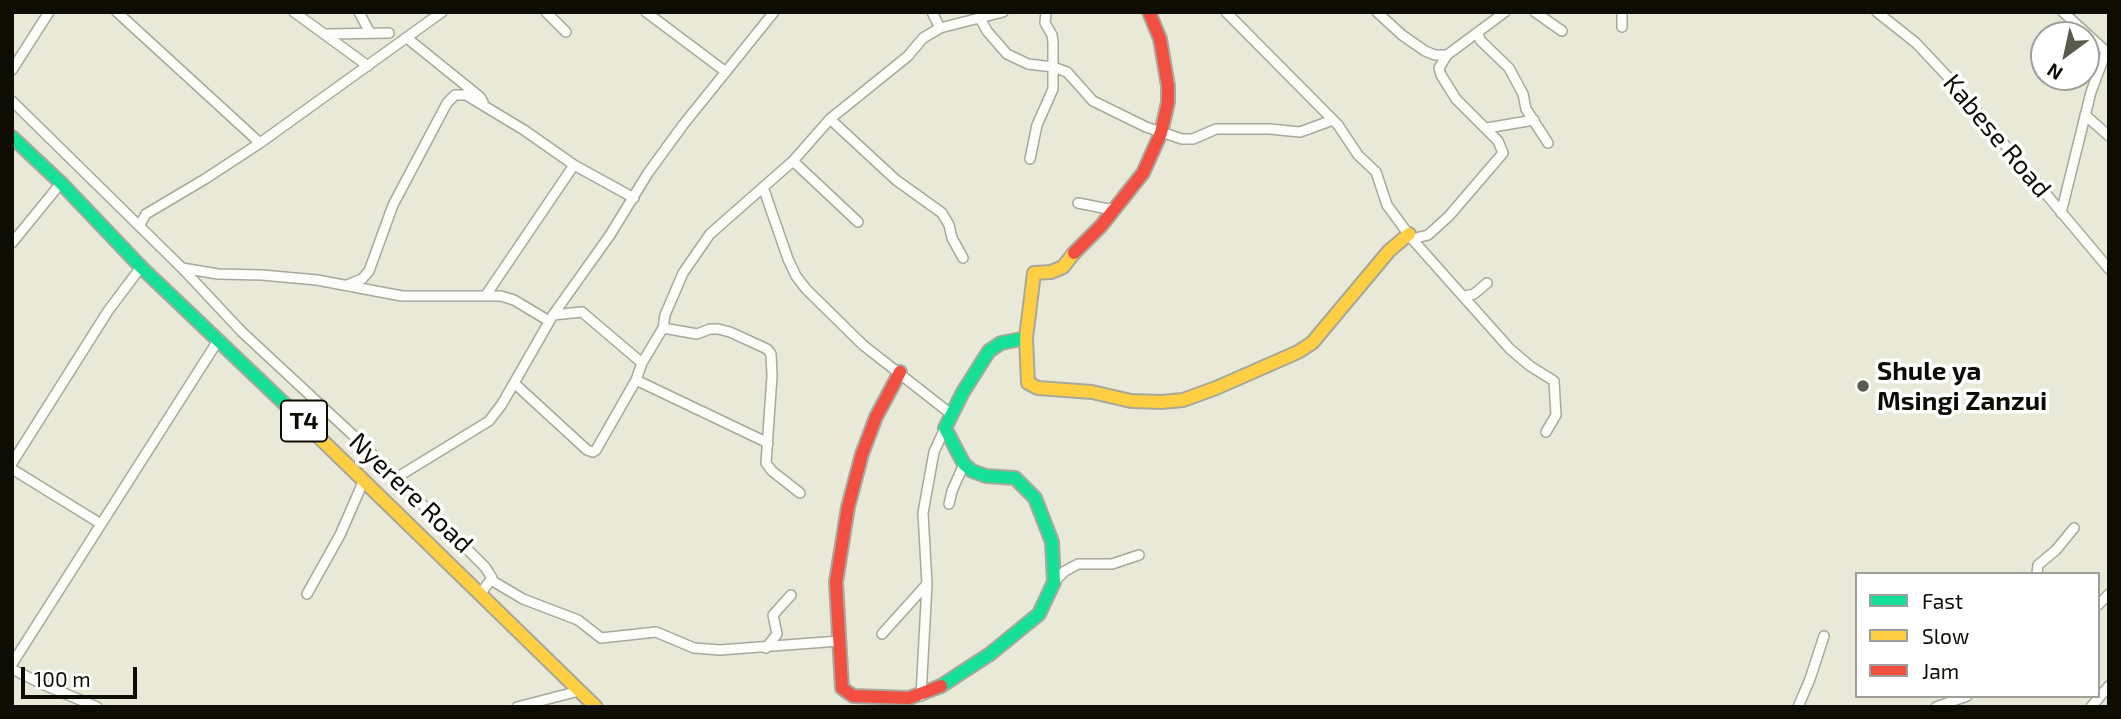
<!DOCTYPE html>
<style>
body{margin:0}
#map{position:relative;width:2121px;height:719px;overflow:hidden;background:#e9e9d8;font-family:"Exo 2",sans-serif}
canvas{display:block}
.frame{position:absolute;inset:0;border:14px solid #0e0d04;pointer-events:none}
.legend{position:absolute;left:1855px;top:572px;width:245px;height:126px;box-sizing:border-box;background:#fff;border:2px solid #9f9e9b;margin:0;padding:9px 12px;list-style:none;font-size:21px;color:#0e0d04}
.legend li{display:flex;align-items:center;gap:14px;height:35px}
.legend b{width:35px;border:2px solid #9f9e9b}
.north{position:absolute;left:2030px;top:21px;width:70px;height:70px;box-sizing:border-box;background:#fff;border:2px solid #9f9e9b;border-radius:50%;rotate:213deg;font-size:19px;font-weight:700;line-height:28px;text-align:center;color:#0e0d04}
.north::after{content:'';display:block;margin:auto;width:24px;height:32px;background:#5b5a4e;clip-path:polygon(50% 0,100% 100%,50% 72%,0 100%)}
.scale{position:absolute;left:21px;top:667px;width:116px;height:32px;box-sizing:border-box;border:4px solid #0e0d04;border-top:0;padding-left:9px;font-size:21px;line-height:24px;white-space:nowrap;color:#0e0d04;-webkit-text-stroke:5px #fff;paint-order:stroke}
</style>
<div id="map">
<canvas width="2121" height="719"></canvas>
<div class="frame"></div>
<ul class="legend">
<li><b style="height:9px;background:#16e098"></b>Fast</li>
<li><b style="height:9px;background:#ffcf43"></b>Slow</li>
<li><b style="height:9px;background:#f24e42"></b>Jam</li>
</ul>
<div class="north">N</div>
<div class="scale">100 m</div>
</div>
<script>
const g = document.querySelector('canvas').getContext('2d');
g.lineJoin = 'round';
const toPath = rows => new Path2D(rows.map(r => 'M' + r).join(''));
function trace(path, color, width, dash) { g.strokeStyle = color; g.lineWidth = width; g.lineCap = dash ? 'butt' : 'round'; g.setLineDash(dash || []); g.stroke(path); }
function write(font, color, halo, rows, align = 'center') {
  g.font = font + ' "Exo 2",sans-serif'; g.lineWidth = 7; g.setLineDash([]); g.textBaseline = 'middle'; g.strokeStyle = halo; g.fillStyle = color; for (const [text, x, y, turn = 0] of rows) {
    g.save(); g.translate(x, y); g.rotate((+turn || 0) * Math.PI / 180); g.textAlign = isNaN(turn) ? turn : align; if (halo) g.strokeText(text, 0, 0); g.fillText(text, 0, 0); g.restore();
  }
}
const street = toPath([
 [117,12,260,143],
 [294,12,368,66],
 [359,12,370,33],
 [546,12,566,32],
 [646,12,726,72],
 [932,12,940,28],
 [1226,12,1338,125,1358,155,1376,172,1387,205,1412,239,1510,349,1530,366,1554,381,1556,415,1546,432],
 [1377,12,1402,35,1425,51,1435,55,1447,55,1505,12],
 [1535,12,1562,31],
 [1877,12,1916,43,1947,76,2109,269],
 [2063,12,2109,54],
 [980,18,987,31,1007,54,1028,64,1053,67,1067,72,1093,101,1146,127,1182,139,1193,139,1216,129,1270,129,1300,132,1333,120],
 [1622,27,1622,12],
 [1478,32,1480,40,1509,68,1523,94,1526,109,1548,143],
 [327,34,389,33],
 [407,38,480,97,483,102],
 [12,70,49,12],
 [12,101,182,268,242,332,355,437,485,567,492,578,481,593],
 [2085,115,2109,136],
 [830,119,896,180,942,213,949,225,952,238,963,258],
 [1487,128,1534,120],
 [1030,159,1037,125,1053,89,1053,42,1052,35,1045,23,1046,12],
 [793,161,858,222],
 [763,187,788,259,796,276,806,289,863,345,951,414],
 [1078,203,1108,209,1117,207],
 [2061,213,2091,92,2106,52],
 [139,226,146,214,205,179,260,143,442,12],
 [1412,239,1428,235,1449,216,1503,153,1498,141,1456,99,1441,75,1439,68,1447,55],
 [12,243,61,183],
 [182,268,218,274,262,275,317,280,402,296,501,296,514,300,549,321],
 [347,285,362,279,369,271,393,205,447,103,455,95,466,95,524,130,574,165,634,198],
 [486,295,574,165],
 [1465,296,1474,294,1487,283],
 [553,315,582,312,642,363],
 [663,328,697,334,710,329,718,329,730,332,767,349,771,354,772,376,766,463,772,471,800,493],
 [636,380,768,443],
 [514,383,587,450,593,452,596,450,636,380,642,363,663,328,665,315,683,273,710,234,793,161,830,119,908,56,923,38,940,28,1003,12],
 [12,463,108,311,141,267],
 [12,469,101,524],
 [396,478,489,421,502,404,553,315,610,235,648,173,683,125,774,12],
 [949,504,952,491,964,464],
 [2037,574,2038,565,2056,550,2074,528],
 [491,580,523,599,578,620,601,638,656,632,694,648,720,650,839,641],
 [1054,582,1065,571,1078,564,1112,564,1139,555],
 [307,594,340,535,364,480],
 [2098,605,2109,594],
 [882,634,927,584],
 [766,648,777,634,773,615,791,595],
 [12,664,219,339],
 [12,669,42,684,97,707],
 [921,696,927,584,923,513,934,452,945,428],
 [517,707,579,691],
 [1798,707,1810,679,1824,636],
 [1936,707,1967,696],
 [2091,707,2109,686]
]);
const fast = toPath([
 [12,137,61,183,141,267,289,408],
 [941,686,990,654,1039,614,1054,582,1052,542,1035,498,1015,478,986,476,972,471,964,464,945,428,963,392,989,351,1001,343,1026,338]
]);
const slow = toPath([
 [1074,253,1063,267,1051,272,1034,273,1026,338,1028,383,1038,388,1092,392,1131,401,1161,402,1183,400,1216,388,1298,352,1312,343,1389,251,1409,234],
 [289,408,596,707]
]);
const jam = toPath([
 [1074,253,1101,226,1143,173,1161,133,1168,102,1168,86,1160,39,1149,12],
 [900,372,876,417,862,454,848,507,836,582,842,688,853,696,909,698,941,686]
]);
trace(street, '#a8a89b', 12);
trace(fast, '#a8a89b', 16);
trace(slow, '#a8a89b', 16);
trace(jam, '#a8a89b', 16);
trace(street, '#fcfcf9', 9);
trace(fast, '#16e098', 12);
trace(slow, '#ffcf43', 12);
trace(jam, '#f24e42', 12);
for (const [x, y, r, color] of [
 [1863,386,7,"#5b5a4e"]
]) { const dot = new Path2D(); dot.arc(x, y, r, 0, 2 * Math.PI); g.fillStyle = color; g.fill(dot); trace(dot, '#fff', 2.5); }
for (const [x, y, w] of [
 [304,421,46]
]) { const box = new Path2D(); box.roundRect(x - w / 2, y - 20.5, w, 41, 5); g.fillStyle = '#fff'; g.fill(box); trace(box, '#0e0d04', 2); }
write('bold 24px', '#0e0d04', null, [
 ["T4",304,421]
]);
write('26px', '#0e0d04', '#fff', [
 ["Kabese Road",1997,136,50],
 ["Nyerere Road",411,493,44]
]);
write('bold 26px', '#0e0d04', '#fff', [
 ["Shule ya",1877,371],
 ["Msingi Zanzui",1877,401]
], 'left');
</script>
